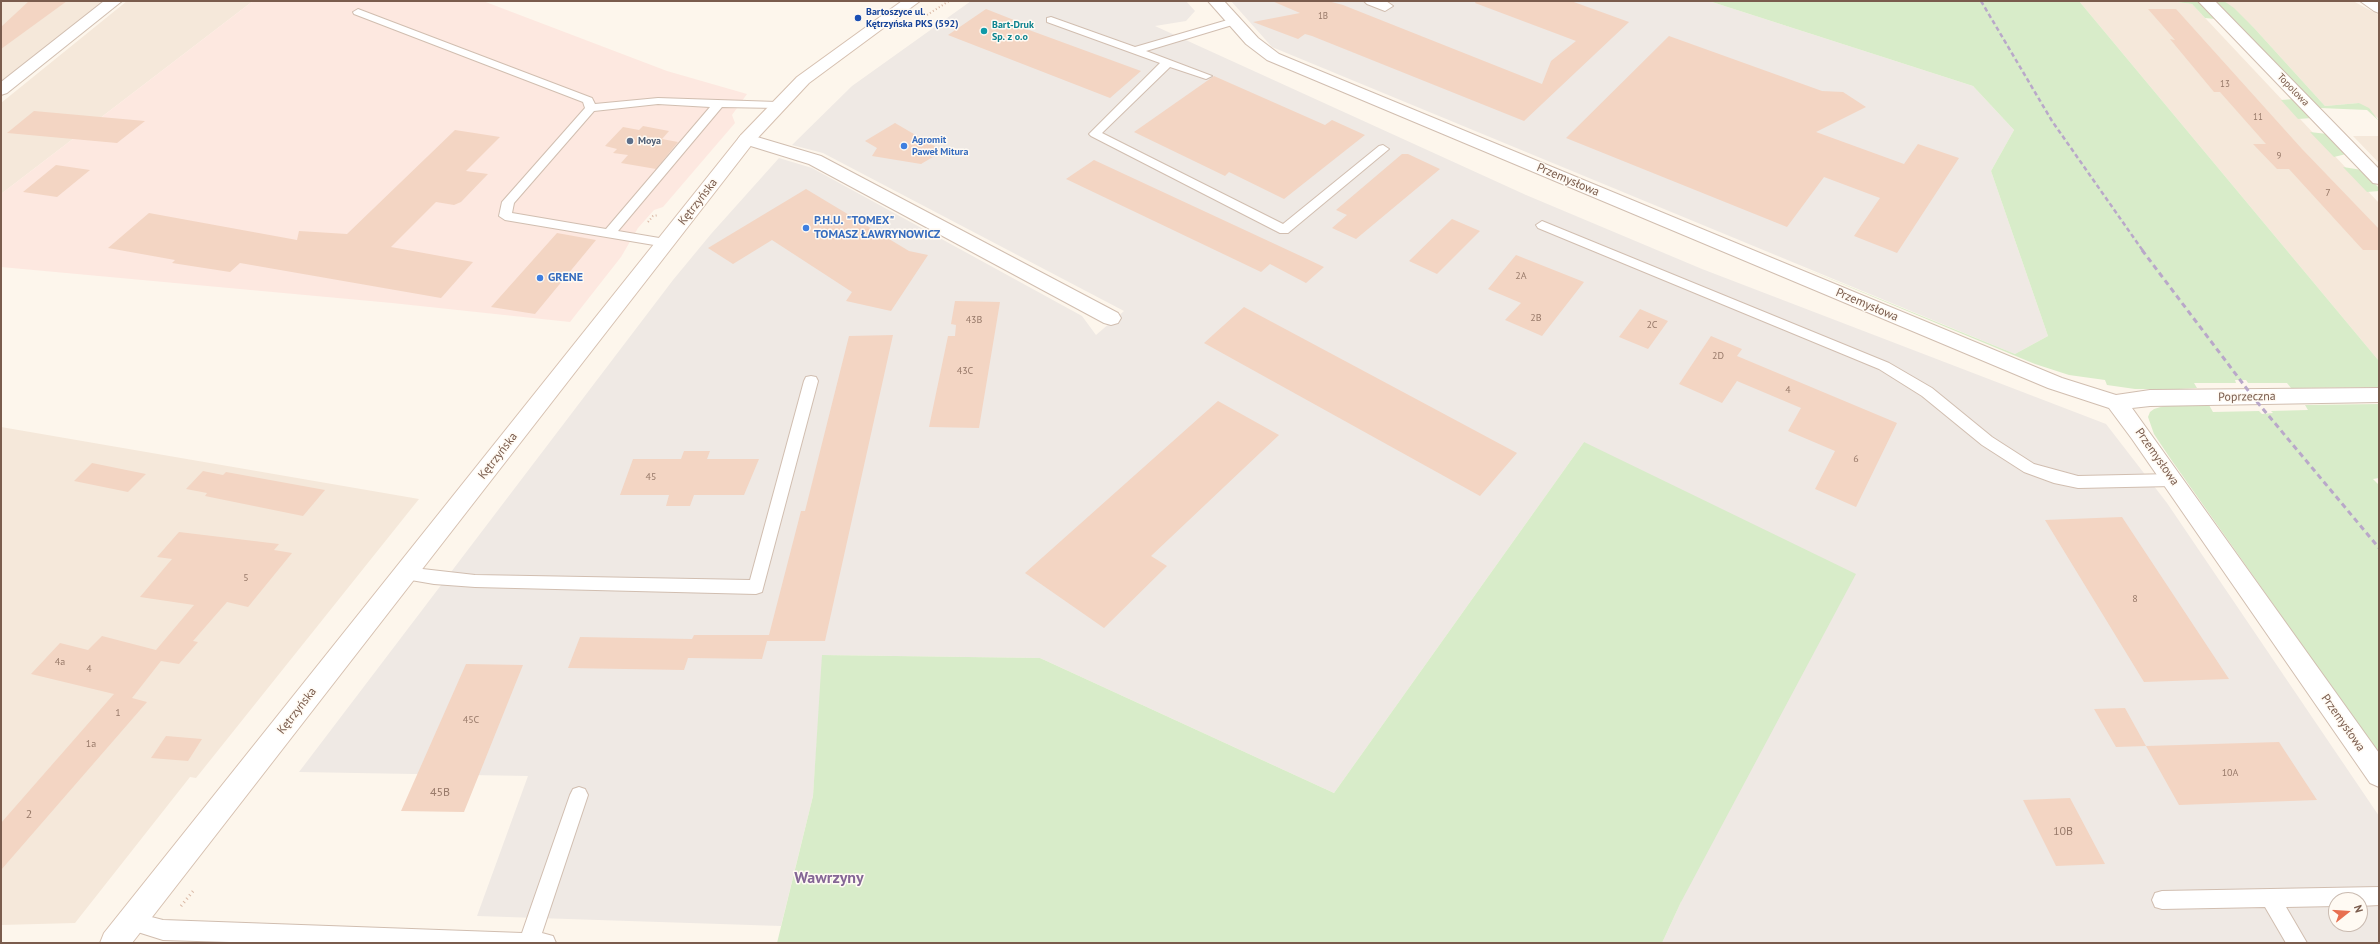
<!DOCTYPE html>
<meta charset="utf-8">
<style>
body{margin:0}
#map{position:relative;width:2380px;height:944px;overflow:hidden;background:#fdf6ec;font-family:"PT Sans",sans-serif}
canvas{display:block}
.frame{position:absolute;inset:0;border:2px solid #7a5c4d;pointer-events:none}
.north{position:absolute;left:2328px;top:892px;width:40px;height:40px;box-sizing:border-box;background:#fffaf3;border:1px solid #cabbb1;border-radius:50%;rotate:73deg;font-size:11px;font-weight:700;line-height:16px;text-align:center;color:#7a5c4d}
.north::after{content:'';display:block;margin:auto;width:14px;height:18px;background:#e76f51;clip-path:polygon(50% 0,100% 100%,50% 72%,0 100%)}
</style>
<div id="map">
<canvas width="2380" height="944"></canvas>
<div class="frame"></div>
<div class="north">N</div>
</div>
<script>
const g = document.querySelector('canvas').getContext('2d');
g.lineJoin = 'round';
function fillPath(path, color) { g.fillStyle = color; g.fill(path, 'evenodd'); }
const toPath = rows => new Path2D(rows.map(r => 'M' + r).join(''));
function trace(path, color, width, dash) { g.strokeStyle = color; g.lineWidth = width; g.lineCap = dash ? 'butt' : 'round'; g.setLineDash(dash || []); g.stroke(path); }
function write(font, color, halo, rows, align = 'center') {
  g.font = font + ' "PT Sans",sans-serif'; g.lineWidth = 3; g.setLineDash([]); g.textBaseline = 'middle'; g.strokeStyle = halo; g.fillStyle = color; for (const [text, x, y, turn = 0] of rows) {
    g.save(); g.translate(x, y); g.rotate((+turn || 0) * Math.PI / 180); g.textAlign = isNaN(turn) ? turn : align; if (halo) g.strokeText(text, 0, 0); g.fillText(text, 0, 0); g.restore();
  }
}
fillPath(toPath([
 [1,1,106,1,1,84],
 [127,1,253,1,1,194,1,103],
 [2079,1,2169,1,2192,4,2379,203,2379,361],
 [2224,1,2353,1,2379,15,2379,119,2359,103,2325,106,2255,29],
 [2353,136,2379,136,2379,163],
 [1,427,419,499,196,778,190,777,75,923,1,925]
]), '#f5e8da');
fillPath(toPath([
 [253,1,483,1,667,71,747,94,732,115,735,123,663,207,654,210,638,228,621,257,570,322,392,303,1,267,1,194]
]), '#fde8e0');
fillPath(toPath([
 [971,1,1186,1,1195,11,1186,21,1155,26,1526,195,1702,269,2106,424,2167,503,2379,816,2379,943,1662,943,1681,902,1584,442,1334,793,1040,658,823,655,813,796,781,926,477,916,528,776,299,772,673,280,711,234,779,158,812,168,1082,316,1096,335,1124,311,823,153,792,145,852,86],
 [2336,900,2360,900,2360,924,2336,924],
 [1231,1,1709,1,1973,86,2014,130,1991,171,2048,336,2015,354,1272,47]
]), '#efe9e4');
fillPath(toPath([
 [1709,1,2079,1,2379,361,2379,387,2291,388,2287,383,2248,383,2246,380,2235,380,2236,383,2194,383,2197,388,2179,389,2135,389,2107,385,2105,380,2069,375,2035,364,1794,264,2015,354,2048,336,1991,171,2014,130,1973,86],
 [2170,1,2199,1,2216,19,2205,18,2192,4],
 [2214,1,2224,1,2234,8,2255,29,2325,106,2359,103,2369,108,2379,121,2367,110,2320,108],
 [2294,99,2312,118,2298,119,2281,100],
 [2310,132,2327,134,2346,154,2334,157],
 [2343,167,2362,170,2379,188,2379,191,2367,192],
 [2379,404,2379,478,2373,479,2379,485,2379,754,2170,458,2154,434,2148,417,2150,412,2154,409,2164,406,2209,405,2213,412,2259,411,2262,414,2273,413,2271,411,2308,410,2305,405],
 [1584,442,1856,574,1681,902,1662,943,777,943,813,796,822,655,1040,658,1334,793]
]), '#d8ecc9');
fillPath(toPath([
 [29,1,67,1,1,49,1,27],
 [1272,1,1328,1,1343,5,1542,84,1551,61,1576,41,1475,3,1476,1,1571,1,1629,22,1524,121,1312,36,1305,34,1298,39,1253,22,1300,13],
 [986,9,1014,20,1010,23,1141,71,1110,98,948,35],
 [2148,9,2176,9,2302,149,2379,229,2379,250,2363,250,2289,169,2277,169,2253,144,2266,144,2220,92,2214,92,2170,39,2175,40],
 [1669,36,1822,91,1843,92,1866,107,1816,132,1904,164,1918,144,1959,158,1897,253,1854,236,1880,198,1824,177,1787,227,1566,138],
 [1214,76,1325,125,1332,120,1365,135,1284,199,1229,172,1225,176,1134,132],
 [34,111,145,121,117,143,7,133],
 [895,123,943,151,921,164,872,156,877,148,865,141],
 [643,126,669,131,662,139,678,142,656,169,621,163,628,155,613,153,617,149,605,146,623,127,639,130],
 [455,130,500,137,466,171,488,174,461,202,454,205,436,202,391,247,473,262,441,298,240,263,230,272,172,263,175,260,108,248,149,213,297,240,299,231,347,234],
 [1402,154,1408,154,1440,169,1356,239,1332,228,1347,215,1336,210],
 [1094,160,1305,258,1324,267,1306,283,1270,264,1261,272,1066,179],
 [56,165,90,170,57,197,23,192],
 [806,189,909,251,928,255,891,311,846,301,852,292,772,240,733,264,708,248],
 [1452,219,1480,231,1437,274,1409,261],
 [557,233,596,240,535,314,491,307],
 [1516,255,1584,282,1542,336,1505,320,1521,303,1488,289],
 [955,301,1000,302,979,428,929,427,948,336,955,336,956,325,951,324],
 [1244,307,1375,377,1517,453,1480,496,1204,343],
 [1640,309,1668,321,1648,349,1619,337],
 [893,335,825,641,767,641,762,659,688,658,684,670,568,668,580,637,692,639,694,635,769,635,801,511,805,511,849,336],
 [1711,336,1742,349,1737,356,1897,423,1856,507,1815,489,1835,451,1788,431,1801,408,1737,381,1722,403,1679,384],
 [1218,401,1279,435,1151,556,1167,566,1104,628,1025,573],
 [684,451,710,451,707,459,759,459,744,495,694,495,690,506,666,506,669,495,620,495,633,459,681,459],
 [92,463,146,474,128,492,74,481],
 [203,471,223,475,226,472,325,490,303,516,205,496,207,493,186,489],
 [2122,517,2229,679,2144,682,2045,520],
 [179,532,279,544,274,550,292,553,248,607,227,602,193,641,198,642,179,664,161,661,132,698,147,702,1,870,1,823,114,694,31,674,60,643,88,650,102,636,156,650,194,605,140,597,172,559,157,557],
 [466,664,523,665,464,812,401,811],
 [2125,708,2146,746,2116,747,2094,709],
 [166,736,202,739,188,761,151,758],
 [2279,742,2317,800,2179,805,2146,746],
 [2070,798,2105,864,2056,866,2023,800]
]), '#f3d5c3');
const service = toPath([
 [358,9,592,98,595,104,658,98,777,102,783,105,777,108,722,107,618,231,671,240,672,243,671,246,666,247,505,220,499,216,502,202,585,108,583,102,354,14,353,12,358,9],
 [658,104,710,107,606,229,512,213,514,203,594,111,658,104],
 [1051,17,1135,47,1231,19,1239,19,1239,23,1146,51,1212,76,1206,79,1170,67,1102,133,1283,224,1379,146,1383,145,1389,149,1288,233,1280,233,1091,136,1089,134,1160,63,1047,22,1047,18,1051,17],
 [1542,221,1889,363,1932,388,1992,437,2034,464,2078,476,2173,474,2178,476,2181,480,2178,484,2173,486,2078,488,2054,483,2024,472,1982,445,1922,396,1879,369,1538,228,1536,225,1542,221],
 [811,376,816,377,818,381,762,592,756,594,475,587,434,584,405,579,399,578,397,573,399,568,405,567,475,575,750,580,804,381,806,377,811,376],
 [579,787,585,789,588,795,542,933,553,936,556,943,263,943,163,940,125,928,122,921,125,914,132,912,163,920,522,933,570,795,573,789,579,787],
 [2379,887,2379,905,2360,906,2360,900,2336,900,2336,906,2286,907,2307,943,2286,943,2265,907,2162,909,2155,907,2152,900,2155,893,2162,891,2379,887]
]);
const minor = toPath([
 [104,1,122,1,7,93,1,95,1,82,104,1],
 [1208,1,1224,1,1258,38,1279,54,2062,378,2116,395,2150,390,2379,388,2379,402,2150,406,2132,408,2379,753,2379,787,2370,783,2132,439,2109,408,2048,388,1267,60,1246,44,1208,1],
 [1364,1,1386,1,1393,6,1385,11,1367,4,1364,1],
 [2198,1,2215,1,2379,169,2379,184,2373,183,2198,1],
 [2360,1,2378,1,2379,13,2374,11,2360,1],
 [747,134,821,156,1118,313,1121,318,1118,323,1111,325,1104,323,809,164,741,143,738,139,741,135,747,134]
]);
const secondary = toPath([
 [902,1,920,1,809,83,753,143,132,943,100,943,104,933,741,135,797,77,902,1]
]);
trace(service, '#d1beb0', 2);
trace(minor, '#d1beb0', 2);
trace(secondary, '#d6c0b0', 2);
trace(toPath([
 [927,15,949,1],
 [648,222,653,216,659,215]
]), '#d9b8a5', 2, [1, 2.5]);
trace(toPath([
 [181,906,194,890]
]), '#d9b8a5', 3, [1, 3.5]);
fillPath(service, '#fff');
fillPath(minor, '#fff');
fillPath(secondary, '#fff');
trace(toPath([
 [1981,1,2052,121,2143,251]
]), '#b9a8c9', 2.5, [4.5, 3]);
trace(toPath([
 [2142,250,2253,397,2379,548]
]), '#b9a8c9', 3, [5.5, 4]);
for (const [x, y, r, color] of [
 [858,18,4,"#1a4fb4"],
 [984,31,4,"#0f9aa8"],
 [630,141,4,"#5c6f8a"],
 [904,146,4,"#3f7fe0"],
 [806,228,4,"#3f7fe0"],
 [540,278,4,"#3f7fe0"]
]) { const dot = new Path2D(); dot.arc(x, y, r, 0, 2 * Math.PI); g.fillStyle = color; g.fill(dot); trace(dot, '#fffaf3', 1.5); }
write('9px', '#987a6a', null, [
 ["1B",1323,16],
 ["13",2225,84],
 ["11",2258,117],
 ["9",2279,156]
]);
write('bold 10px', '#164399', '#fffaf3', [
 ["Bartoszyce ul.",866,12],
 ["Kętrzyńska PKS (592)",866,24]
], 'left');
write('bold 10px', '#0d838f', '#fffaf3', [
 ["Bart-Druk",992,25],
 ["Sp. z o.o",992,37]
], 'left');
write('10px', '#7a5c4d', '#fffaf3', [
 ["Topolowa",2293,90,46]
]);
write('bold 10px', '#366cbe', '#fffaf3', [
 ["Agromit",912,140],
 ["Paweł Mitura",912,152]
], 'left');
write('bold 10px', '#4e5e75', '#fffaf3', [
 ["Moya",638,141]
], 'left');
write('10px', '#987a6a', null, [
 ["7",2328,193],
 ["2A",1521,276],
 ["2B",1536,318],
 ["43B",974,320],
 ["2C",1652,325],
 ["2D",1718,356],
 ["43C",965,371],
 ["4",1788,390],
 ["6",1856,459],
 ["45",651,477],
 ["5",246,578],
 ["8",2135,599],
 ["4a",60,662],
 ["4",89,669],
 ["1",118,713],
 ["45C",471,720],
 ["1a",91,744],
 ["10A",2230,773]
]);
write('12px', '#7a5c4d', '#fffaf3', [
 ["Przemysłowa",1568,180,23],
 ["Kętrzyńska",698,202,-52],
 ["Przemysłowa",1867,305,23],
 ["Poprzeczna",2247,397,-1],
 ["Kętrzyńska",498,456,-52],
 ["Przemysłowa",2157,457,55],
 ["Kętrzyńska",297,711,-52],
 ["Przemysłowa",2343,723,55]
]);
write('bold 12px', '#366cbe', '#fffaf3', [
 ["P.H.U. \"TOMEX\"",814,221],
 ["TOMASZ ŁAWRYNOWICZ",814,235],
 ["GRENE",548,278]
], 'left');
write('12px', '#987a6a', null, [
 ["45B",440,793],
 ["2",29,815],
 ["10B",2063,832]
]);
write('bold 16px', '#846695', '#fffaf3', [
 ["Wawrzyny",829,878]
]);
</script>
